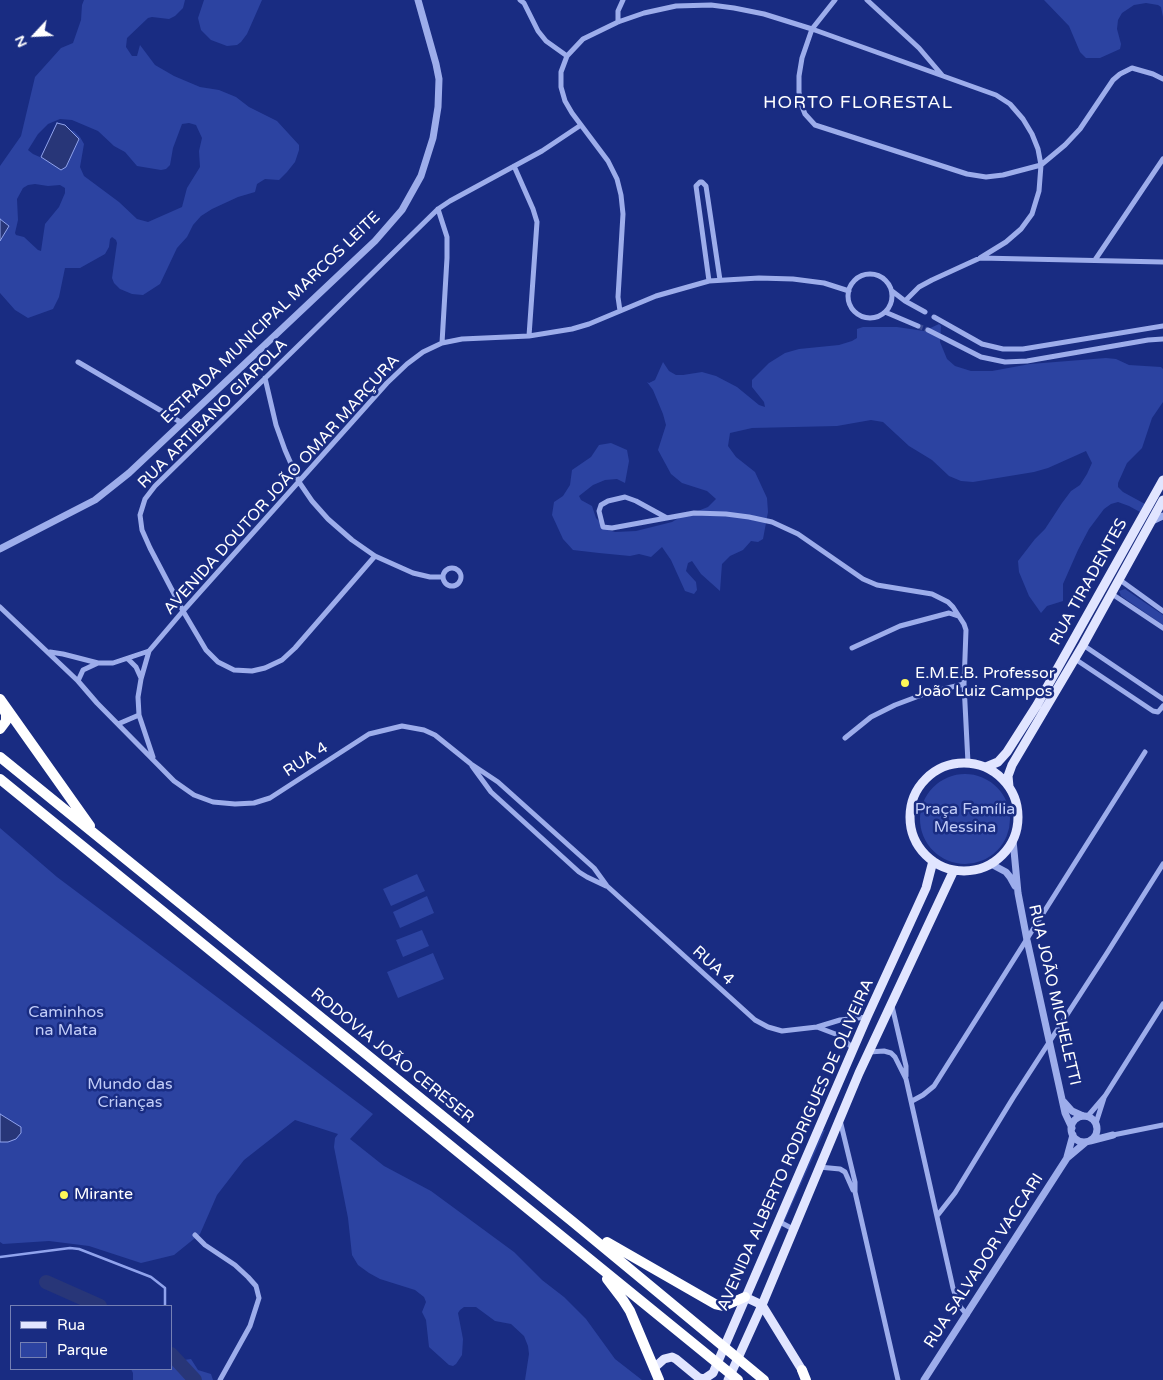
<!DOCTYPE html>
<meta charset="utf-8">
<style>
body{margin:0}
#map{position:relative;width:1163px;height:1380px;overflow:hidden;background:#192c82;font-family:"Varela Round",sans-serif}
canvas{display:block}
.legend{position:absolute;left:10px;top:1305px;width:162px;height:65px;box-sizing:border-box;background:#192c82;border:1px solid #7580b4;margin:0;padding:6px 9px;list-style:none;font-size:15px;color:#fff}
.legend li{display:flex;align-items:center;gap:10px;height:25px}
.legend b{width:25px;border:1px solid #7580b4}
.north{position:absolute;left:10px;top:10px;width:50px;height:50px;-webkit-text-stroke:4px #192c82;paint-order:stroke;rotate:245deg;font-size:14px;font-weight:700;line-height:20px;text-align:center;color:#fff}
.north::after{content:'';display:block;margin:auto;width:18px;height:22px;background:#fff;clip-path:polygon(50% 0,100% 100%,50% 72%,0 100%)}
</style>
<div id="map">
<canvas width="1163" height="1380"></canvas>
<ul class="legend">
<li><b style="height:6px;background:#e1e5ff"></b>Rua</li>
<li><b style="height:14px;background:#2c43a1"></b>Parque</li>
</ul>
<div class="north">N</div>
</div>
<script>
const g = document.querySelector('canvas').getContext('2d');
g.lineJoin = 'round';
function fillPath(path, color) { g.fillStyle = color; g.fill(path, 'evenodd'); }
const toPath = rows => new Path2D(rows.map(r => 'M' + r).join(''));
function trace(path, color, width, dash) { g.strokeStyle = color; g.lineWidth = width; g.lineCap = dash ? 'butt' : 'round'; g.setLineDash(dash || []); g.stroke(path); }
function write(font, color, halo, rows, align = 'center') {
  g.font = font + ' "Varela Round",sans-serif'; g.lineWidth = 5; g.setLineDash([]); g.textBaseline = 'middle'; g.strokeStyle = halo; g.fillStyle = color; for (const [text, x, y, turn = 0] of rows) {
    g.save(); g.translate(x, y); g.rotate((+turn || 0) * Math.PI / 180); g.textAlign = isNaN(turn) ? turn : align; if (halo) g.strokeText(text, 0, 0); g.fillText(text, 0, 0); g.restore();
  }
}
fillPath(toPath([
 [84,0,185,0,183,8,175,16,169,19,152,17,148,18,127,38,126,47,132,56,137,56,140,45,155,65,174,76,200,87,219,90,236,97,249,107,277,121,299,145,299,150,295,162,287,172,279,180,265,179,257,184,255,192,238,197,212,209,201,216,193,225,187,237,177,248,160,284,143,295,132,294,120,289,114,283,112,278,117,243,116,240,112,237,110,239,109,247,105,254,80,268,65,268,59,297,53,309,28,318,15,310,0,293,0,241,9,226,0,219,0,166,21,136,35,77,61,48,73,43,81,20,82,5],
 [60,119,72,120,98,131,114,146,125,152,137,166,161,170,166,169,170,165,173,148,182,124,189,123,196,125,202,138,199,151,200,167,187,188,182,207,148,222,137,219,119,202,84,176,80,167,84,144,80,137,74,131,69,130,65,133,42,158,33,154,28,150,38,134,48,124],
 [35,184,48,186,60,185,65,188,65,193,59,207,45,224,41,251,38,250,24,237,16,235,15,233,18,220,17,199,23,188,28,185],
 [204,0,262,0,247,34,241,42,237,45,227,46,211,40,201,30,198,18],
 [1044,0,1163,0,1163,17,1161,7,1158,5,1146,3,1134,5,1122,13,1118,20,1117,29,1121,44,1120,49,1100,58,1086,58,1080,52,1069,26],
 [939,324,941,326,940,342,947,359,955,366,971,371,992,371,1030,364,1106,358,1116,359,1129,365,1161,367,1163,369,1163,402,1152,418,1142,448,1127,463,1118,483,1118,487,1123,492,1145,504,1144,511,1140,512,1129,506,1118,502,1111,504,1104,509,1089,529,1078,550,1063,584,1063,601,1047,606,1041,613,1029,596,1019,572,1018,561,1035,539,1045,529,1062,503,1071,491,1080,485,1087,474,1092,463,1086,451,1048,468,1034,472,973,482,961,481,949,476,932,460,909,446,883,422,871,420,837,426,752,428,730,433,728,446,736,457,755,472,767,498,768,512,763,539,758,542,751,541,743,550,730,556,722,564,720,591,701,574,692,561,688,563,686,571,696,582,697,590,694,594,685,591,671,560,662,547,651,557,639,554,630,556,599,553,573,550,563,539,552,515,554,502,563,496,570,485,572,470,591,457,599,445,611,443,627,450,629,461,625,483,617,479,605,480,593,485,579,496,581,500,592,506,596,518,608,530,615,532,636,531,672,522,677,519,708,507,716,499,707,491,682,483,671,474,658,450,666,425,663,414,653,390,647,382,649,383,655,380,663,362,669,371,676,375,683,375,702,372,716,376,737,387,759,405,765,407,764,402,752,387,752,380,769,363,785,353,799,349,839,345,852,341,857,338,857,329,863,327,897,327,924,331],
 [1125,589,1163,615,1163,625,1121,596,1119,591],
 '920 819a45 45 0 1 1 90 0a45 45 0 1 1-90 0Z',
 [0,828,57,877,373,1114,350,1139,384,1166,431,1191,514,1252,542,1280,564,1297,586,1319,615,1359,642,1380,525,1380,529,1354,528,1346,524,1336,511,1324,495,1321,476,1307,464,1307,460,1310,458,1313,463,1339,462,1355,456,1364,453,1366,449,1365,429,1347,426,1320,422,1312,426,1302,424,1297,415,1290,380,1279,369,1273,358,1265,352,1255,348,1218,334,1147,335,1138,338,1134,295,1120,244,1160,217,1195,200,1234,174,1255,141,1263,89,1246,49,1241,3,1244,0,1242],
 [417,874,425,891,391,906,383,889],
 [427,896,434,913,400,928,393,912],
 [422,930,429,946,403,957,396,940],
 [433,953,444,979,398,998,387,972],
 [819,1130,825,1130,758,1281,752,1279],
 [171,1350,184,1360,191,1359,198,1370,211,1374,213,1380,133,1380,133,1373,131,1369,171,1369]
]), '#2c43a1');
const water = toPath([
 [57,123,65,125,79,139,66,167,61,170,41,157,57,123],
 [0,219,9,226,0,241,0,219],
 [0,1114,21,1127,21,1133,16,1139,8,1142,0,1142,0,1114]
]);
fillPath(water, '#283678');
trace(water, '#90a3ed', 1);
trace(toPath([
 [0,1257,70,1248,79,1249,151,1277,165,1288,165,1306]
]), '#90a3ed', 2.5);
trace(toPath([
 [46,1282,100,1306],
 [171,1354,195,1380]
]), '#283678', 14);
trace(toPath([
 [918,326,928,330]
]), '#3c4c95', 5, [5, 2.5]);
trace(toPath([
 [520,0,524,3,538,31,546,41,567,56],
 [835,0,812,29,802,58,799,76,799,92,801,104,805,114,815,125,967,174,986,177,1003,175,1041,165,1065,145,1080,129,1113,80,1120,74,1132,68,1153,74,1163,79],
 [867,0,919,48,942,75],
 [618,22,618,11,623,0],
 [514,166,533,209,537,222,529,336],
 [438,209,447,237,447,258,442,343],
 [980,258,1163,262],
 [1095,260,1163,159],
 '848 296a22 22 0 1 1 44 0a22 22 0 1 1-44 0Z',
 [709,281,696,186,700,182,702,182,706,186,720,280],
 [892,291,905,301,925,312],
 [620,311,618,297,623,214,621,195,617,179,608,161,572,113,565,101,561,87,561,72,567,56,583,39,618,22,644,13,676,6,711,5,734,8,764,14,812,29,996,95,1010,104,1023,119,1032,134,1038,149,1041,165,1039,191,1032,214,1021,229,1006,242,980,258,932,280,919,287,905,301],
 [885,312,918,326],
 [934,317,982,344,1003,349,1023,349,1163,326],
 [928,330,981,357,1005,362,1027,361,1148,340,1163,339],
 [78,362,182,423],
 [265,378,276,425,285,450,299,482,312,501,328,519,352,540,375,556,413,573,430,577,443,577],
 [667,518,636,501,625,497,608,501,601,505,599,511,603,527,612,528,694,513,726,514,749,517,772,522,798,534,863,579,877,585,932,594,948,602,953,607,964,624,966,630,964,684,968,763],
 [375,556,295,648,282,660,265,668,252,671,234,670,218,662,206,650,183,611,150,548,142,530,140,515,145,499,155,486,438,209,450,201,542,151,581,125],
 '443 577a9 9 0 1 1 18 0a9 9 0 1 1-18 0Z',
 [1120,580,1163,611],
 [1112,594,1163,628],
 [0,607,78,681,97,703,174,781,194,795,213,802,235,804,254,803,270,798,369,734,402,726,424,730,435,735,471,764,498,782,594,868,607,886,755,1020,768,1027,782,1031,817,1027,840,1020,867,1017],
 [1083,645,1163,699],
 [852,648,900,626,949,613,958,616],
 [50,652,63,654,98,663,113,663,149,651],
 [128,659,136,667,141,678],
 [1075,659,1153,711,1158,712,1163,706],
 [78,681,83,670,98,663],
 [118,724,139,715],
 [845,738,871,717,895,705,927,693,964,684],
 [153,757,139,715,138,697,141,679,149,651,183,611,387,383,407,364,423,352,442,343,462,339,529,336,572,329,589,324,656,296,709,281,759,278,793,279,824,283,849,291],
 [472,766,491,792,579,872,587,877,606,886],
 [892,1006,906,1066,906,1076],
 [817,1027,838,1035,854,1049],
 [869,1052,884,1051,891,1053,895,1057,906,1079,953,1288,958,1304,967,1315],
 [912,1101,923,1095,934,1086,1145,752],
 [1087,1117,1105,1096,1163,1004],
 [840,1120,855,1182,855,1192,898,1380],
 [1096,1123,1104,1098],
 [1113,1135,1163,1125],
 [819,1167,840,1169,845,1172,853,1190],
 [937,1216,955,1193,1013,1098,1107,953,1163,864],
 [778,1221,793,1229],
 [195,1235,205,1245,235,1265,248,1277,256,1286,259,1298,250,1326,220,1380]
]), '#9dadeb', 5);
trace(toPath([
 [1152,521,1163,516],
 [0,549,95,500,129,473,375,241,402,210,421,176,433,138,438,107,439,79,436,64,418,0],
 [1013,840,1018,893,1027,940,1065,1113,1072,1128],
 [991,864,1006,872,1010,877,1015,886],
 [1064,1102,1072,1111,1083,1116],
 '1071 1129a13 13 0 1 1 26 0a13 13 0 1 1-26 0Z',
 [1090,1141,1113,1135],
 [1067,1157,1073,1135],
 [924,1380,1067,1158,1086,1142]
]), '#9dadeb', 7);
trace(toPath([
 '910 817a54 54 0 1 1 108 0a54 54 0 1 1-108 0Z',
 [986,767,998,762,1007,752,1037,705,1163,480],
 [1009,787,1008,776,1012,765,1083,645,1163,500],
 [745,1297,762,1305,802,1370],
 [654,1368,664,1359,672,1357,676,1359,699,1378,704,1379,713,1373,867,1017,916,910,926,888,933,861],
 [728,1380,762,1305,859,1073,954,870]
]), '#e1e5ff', 9);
trace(toPath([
 [0,699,90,826],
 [0,729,6,721,6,714,1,705],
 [0,757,573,1222,764,1380],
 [0,779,738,1380],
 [607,1242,715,1304,724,1306,745,1297],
 [607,1279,623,1300,630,1311,659,1380],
 [802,1370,806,1380]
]), '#fff', 10);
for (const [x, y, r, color] of [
 [905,683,5,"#fef858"],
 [64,1195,5,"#fef858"]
]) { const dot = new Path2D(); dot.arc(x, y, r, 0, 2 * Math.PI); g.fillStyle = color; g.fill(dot); trace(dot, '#192c82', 2); }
write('16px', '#fff', '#192c82', [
 ["ESTRADA MUNICIPAL MARCOS LEITE",271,318,-44],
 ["RUA ARTIBANO GIAROLA",213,414,-45],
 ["AVENIDA DOUTOR JOÃO OMAR MARÇURA",282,485,-48],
 ["RUA TIRADENTES",1089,582,-61],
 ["RUA 4",306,760,-33],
 ["RUA 4",713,966,42],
 ["RUA JOÃO MICHELETTI",1054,995,77],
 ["RODOVIA JOÃO CERESER",392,1056,39],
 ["AVENIDA ALBERTO RODRIGUES DE OLIVEIRA",796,1145,-66],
 ["RUA SALVADOR VACCARI",984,1261,-57]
]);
write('16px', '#fff', '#192c82', [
 ["E.M.E.B. Professor",915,674],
 ["João Luiz Campos",915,692],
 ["Mirante",74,1195]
], 'left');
write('16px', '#c2cdf8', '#192c82', [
 ["Praça Família",965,810],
 ["Messina",965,828],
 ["Caminhos",66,1013],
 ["na Mata",66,1031],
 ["Mundo das",130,1085],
 ["Crianças",130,1103]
]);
g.letterSpacing = '1px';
write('18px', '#fff', '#192c82', [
 ["HORTO FLORESTAL",858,103]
]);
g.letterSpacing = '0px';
</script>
